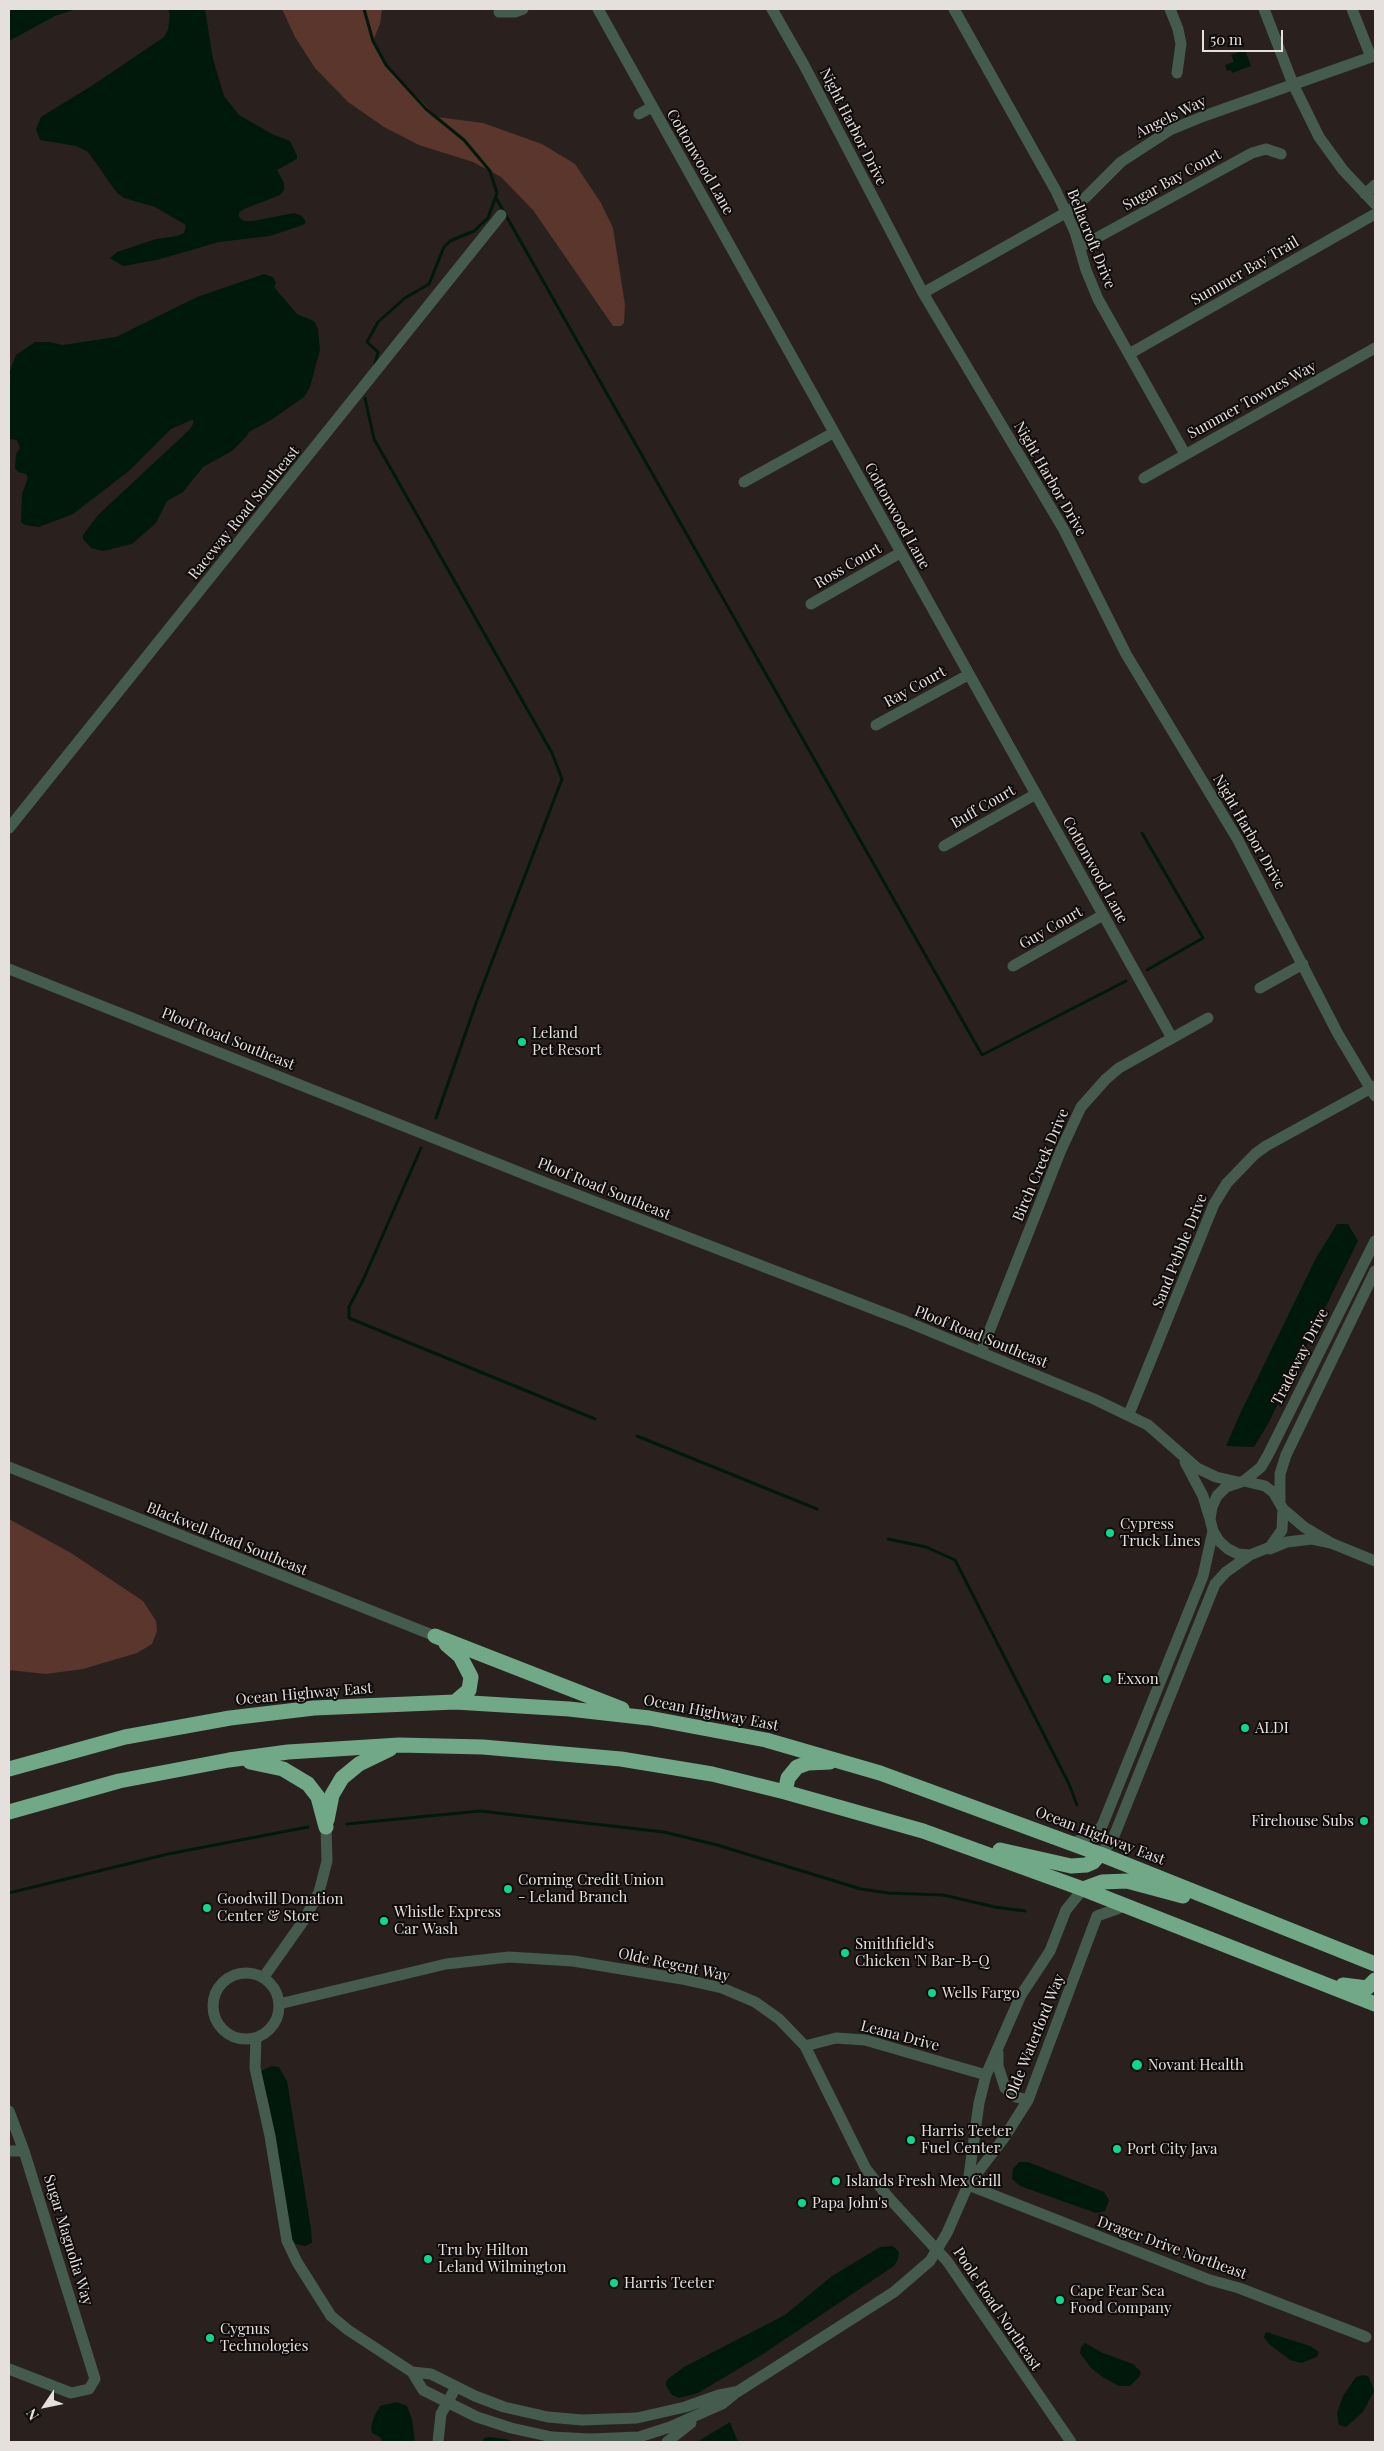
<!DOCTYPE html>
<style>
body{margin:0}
#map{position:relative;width:1384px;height:2451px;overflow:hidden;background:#2a211f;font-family:"Playfair Display",serif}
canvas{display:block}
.frame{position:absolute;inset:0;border:10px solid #e5dfde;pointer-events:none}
.north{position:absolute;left:20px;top:2381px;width:50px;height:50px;-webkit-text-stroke:4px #100c0b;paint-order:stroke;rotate:236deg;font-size:14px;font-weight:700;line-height:20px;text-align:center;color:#e5dfde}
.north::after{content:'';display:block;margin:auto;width:18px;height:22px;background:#e5dfde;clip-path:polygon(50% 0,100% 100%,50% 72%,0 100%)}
.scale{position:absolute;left:1202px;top:30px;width:81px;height:22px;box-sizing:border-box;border:2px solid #e5dfde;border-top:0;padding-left:6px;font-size:15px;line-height:18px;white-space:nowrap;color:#e5dfde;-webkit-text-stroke:4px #100c0b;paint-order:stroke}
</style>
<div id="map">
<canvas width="1384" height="2451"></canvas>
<div class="frame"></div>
<div class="north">N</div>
<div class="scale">50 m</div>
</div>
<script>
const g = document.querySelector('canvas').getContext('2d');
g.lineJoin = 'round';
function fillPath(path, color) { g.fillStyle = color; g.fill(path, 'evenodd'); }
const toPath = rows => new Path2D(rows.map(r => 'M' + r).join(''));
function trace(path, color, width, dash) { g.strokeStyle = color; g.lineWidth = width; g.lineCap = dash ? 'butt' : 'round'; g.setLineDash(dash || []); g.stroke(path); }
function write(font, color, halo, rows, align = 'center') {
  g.font = font + ' "Playfair Display",serif'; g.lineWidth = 4; g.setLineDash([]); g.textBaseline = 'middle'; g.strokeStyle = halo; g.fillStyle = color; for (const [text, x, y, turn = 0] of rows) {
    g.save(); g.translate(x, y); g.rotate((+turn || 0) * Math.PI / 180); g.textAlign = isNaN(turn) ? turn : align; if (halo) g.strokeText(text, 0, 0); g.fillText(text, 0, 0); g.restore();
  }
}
fillPath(toPath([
 [282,9,382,9,380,24,373,41,386,65,437,117,483,123,542,144,575,164,601,203,613,228,625,305,624,323,621,326,613,326,533,210,501,177,473,162,419,145,384,127,348,102,315,68,295,37],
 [9,1519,71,1553,143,1601,156,1621,157,1631,152,1644,137,1653,83,1669,46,1674,9,1670]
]), '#5a362c');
fillPath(toPath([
 [9,9,76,9,55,16,9,41],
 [168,9,205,9,213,59,224,96,239,115,272,134,290,141,297,156,297,159,277,170,284,183,284,190,280,195,244,209,239,213,239,217,244,221,253,221,294,213,302,216,306,222,303,225,270,236,219,242,157,260,123,266,110,258,117,252,156,239,177,236,184,233,186,225,155,207,124,198,117,193,88,152,76,146,40,140,36,129,41,117,93,85,164,37,168,30,170,15],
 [1245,50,1251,66,1232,73,1231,70,1227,71,1225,65,1234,62,1231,55],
 [264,274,273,277,276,283,274,287,297,314,314,321,318,329,320,350,310,387,304,397,271,420,249,432,246,437,232,451,203,467,183,492,167,501,156,523,132,544,103,551,91,548,83,539,83,535,98,515,187,432,192,426,194,421,192,420,171,429,129,471,73,514,39,527,25,525,21,522,22,494,28,478,26,474,18,472,15,468,16,454,20,448,17,440,9,439,9,374,16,355,35,342,49,342,63,345,116,337,197,297],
 [1337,1224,1348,1224,1358,1241,1268,1424,1254,1447,1226,1446,1240,1414,1316,1258],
 [271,2066,279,2067,287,2081,311,2229,312,2243,305,2246,296,2244,289,2237,269,2105,260,2078,261,2071],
 [1019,2162,1028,2162,1104,2192,1109,2200,1105,2211,1096,2213,1020,2186,1012,2179,1013,2169],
 [893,2246,899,2252,898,2259,894,2266,760,2356,698,2393,679,2398,672,2395,666,2386,666,2382,669,2378,684,2367,785,2315,832,2276,880,2247],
 [1266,2332,1310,2346,1319,2352,1317,2357,1301,2363,1290,2360,1269,2344,1264,2337],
 [1085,2343,1103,2353,1133,2364,1141,2372,1139,2377,1130,2386,1119,2386,1104,2378,1091,2368,1080,2353,1081,2347],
 [1364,2375,1369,2377,1374,2391,1363,2412,1346,2427,1339,2425,1337,2413,1343,2396,1356,2377],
 [397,2402,407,2406,412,2419,415,2442,383,2442,380,2437,372,2433,371,2427,374,2417,380,2406],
 [730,2422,738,2442,697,2442],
 [490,2437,505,2439,516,2442,483,2442,484,2438]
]), '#00190b');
trace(toPath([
 [364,9,373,41,386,65,426,109,464,140,490,171,497,193,488,218,474,231,450,241,444,247,429,284,405,298,378,322,367,342,378,352,375,364],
 [496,198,982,1055,1126,981],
 [365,398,374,439,552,753,562,779,476,1003,436,1118],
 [1142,833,1203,938,1147,970],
 [421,1148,364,1278,349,1307,349,1318,595,1419],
 [637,1436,817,1509],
 [888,1539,926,1547,955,1560,1069,1784,1077,1805],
 [347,1824,480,1811,664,1832,717,1845,861,1889,888,1893,943,1895,995,1907,1025,1911],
 [9,1893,168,1854,308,1827]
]), '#00190b', 3);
trace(toPath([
 [598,9,1172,1038],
 [772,9,804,65,923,293,1064,530,1126,654,1238,840,1338,1034,1375,1096],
 [954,9,1056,191,1075,232,1086,270,1098,299,1185,454],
 [1170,9,1178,29,1181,44,1177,73],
 [1264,9,1293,84,1319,137,1343,170,1375,204],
 [499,12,515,12,523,9],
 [639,114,652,107],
 [1365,194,1375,185],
 [1080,247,1252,153,1266,149,1281,154],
 [923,293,1067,212,1086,197,1121,162,1170,130,1204,116,1371,57,1352,9],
 [1129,354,1375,214],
 [1144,478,1375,348],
 [744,482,833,433],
 [811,604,900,553],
 [876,725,968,675],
 [9,828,501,215],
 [944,846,1036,794],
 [1013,966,1103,915],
 [9,969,544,1182,905,1321,1094,1399,1148,1425,1197,1468,1216,1477,1238,1482],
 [1260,988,1303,964],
 [981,1352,1061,1150,1081,1107,1106,1079,1119,1068,1208,1018],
 [1129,1414,1214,1204,1227,1183,1255,1154,1266,1146,1375,1086],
 [1185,1462,1203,1496,1209,1516],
 [9,1467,435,1636],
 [1244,1481,1261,1467,1268,1455,1375,1241],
 [1280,1501,1280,1474,1286,1455,1375,1271],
 [1331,1543,1375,1561],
 [1270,1549,1287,1542,1312,1539,1331,1543,1304,1527,1283,1509],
 [1071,1844,1095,1833,1102,1826,1203,1576,1213,1531],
 [1100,1854,1112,1841,1215,1584,1226,1572,1250,1555,1270,1547,1282,1530,1283,1509,1274,1493,1265,1486,1244,1481,1226,1487,1217,1496,1212,1507,1210,1519,1213,1531,1219,1541,1228,1549,1238,1554,1250,1555],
 '213 2006a33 33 0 1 1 66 0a33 33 0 1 1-66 0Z',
 [263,1978,304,1920,319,1892,327,1861,326,1827],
 [279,2004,446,1964,509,1957,573,1961,682,1979,722,1988,755,2002,779,2019,805,2046,866,2169,889,2198,947,2261,1071,2442],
 [256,2038,255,2068,270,2136,287,2241,297,2262,331,2316,348,2330,412,2372,423,2390,477,2417,511,2428,552,2437,590,2439,639,2437,670,2427,722,2404,737,2392,894,2292,930,2261,947,2233,968,2185,1004,2138,1028,2100,1097,1916,1125,1906],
 [805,2046,836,2038,865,2040,986,2075],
 [998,2053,998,2066,1005,2088,1016,2097,1028,2100],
 [9,2111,24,2151,95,2379,89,2389,71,2393,9,2369],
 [9,2151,24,2151],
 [968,2183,979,2103,986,2075,1021,1995,1050,1951,1066,1910,1083,1889],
 [968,2185,1210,2280,1239,2288,1366,2337],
 [412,2372,431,2374,475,2396,504,2407,548,2417,582,2420,637,2418,685,2407,719,2395,735,2392],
 [438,2442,441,2414,456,2387],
 [667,2442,691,2423]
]), '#455b4e', 11);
trace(toPath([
 [435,1636,622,1709],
 [446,1644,460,1656,471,1677,469,1690,455,1702],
 [250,1762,283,1769,308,1784,318,1797,326,1827],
 [9,1769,125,1737,230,1718,314,1708,455,1702,569,1709,649,1718,766,1740,880,1773,1100,1854,1375,1964],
 [785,1792,788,1778,797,1767,808,1763,830,1762],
 [9,1812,119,1781,229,1760,288,1752,399,1745,483,1747,621,1759,712,1774,785,1792,923,1831,1083,1889,1375,2004],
 [327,1820,332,1795,342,1778,359,1764,390,1749],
 [1000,1850,1071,1866,1086,1865,1093,1862,1100,1854],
 [1083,1889,1102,1882,1127,1881,1183,1896],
 [1343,1985,1367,1988,1375,1980]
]), '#71a988', 15);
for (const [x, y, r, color] of [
 [522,1042,5,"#0bd98b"],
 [1110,1533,5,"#0bd98b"],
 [1107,1679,5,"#0bd98b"],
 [1245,1728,5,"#0bd98b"],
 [1364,1821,5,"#0bd98b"],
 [508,1889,5,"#0bd98b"],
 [207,1908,5,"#0bd98b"],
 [384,1921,5,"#0bd98b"],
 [845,1953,5,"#0bd98b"],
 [932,1993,5,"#0bd98b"],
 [1137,2065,6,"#0bd98b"],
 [911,2140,5,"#0bd98b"],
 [1117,2149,5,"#0bd98b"],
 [836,2181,5,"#0bd98b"],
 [802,2203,5,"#0bd98b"],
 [428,2259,5,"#0bd98b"],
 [614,2283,5,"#0bd98b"],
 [1060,2300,5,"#0bd98b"],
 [210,2338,5,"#0bd98b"]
]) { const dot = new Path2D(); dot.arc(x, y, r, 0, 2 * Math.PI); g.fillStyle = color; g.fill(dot); trace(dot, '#100c0b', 2); }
write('15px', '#e5dfde', '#100c0b', [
 ["Angels Way",1171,117,-26],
 ["Night Harbor Drive",853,127,63],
 ["Cottonwood Lane",700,162,60],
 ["Sugar Bay Court",1172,180,-29],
 ["Bellacroft Drive",1091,239,68],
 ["Summer Bay Trail",1245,271,-30],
 ["Summer Townes Way",1252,400,-29],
 ["Night Harbor Drive",1050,479,60],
 ["Raceway Road Southeast",244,513,-51],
 ["Cottonwood Lane",897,516,61],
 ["Ross Court",848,566,-30],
 ["Ray Court",915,687,-29],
 ["Buff Court",983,807,-30],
 ["Night Harbor Drive",1249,832,60],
 ["Cottonwood Lane",1095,870,61],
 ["Guy Court",1051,928,-30],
 ["Ploof Road Southeast",228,1039,22],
 ["Birch Creek Drive",1041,1165,-67],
 ["Ploof Road Southeast",604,1189,22],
 ["Sand Pebble Drive",1180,1251,-68],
 ["Ploof Road Southeast",981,1337,22],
 ["Tradeway Drive",1300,1357,-63],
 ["Blackwell Road Southeast",227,1539,22],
 ["Ocean Highway East",304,1694,-5],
 ["Ocean Highway East",711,1713,11],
 ["Ocean Highway East",1100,1836,21],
 ["Olde Regent Way",674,1965,12],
 ["Leana Drive",900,2036,15],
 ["Olde Waterford Way",1035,2037,-68],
 ["Sugar Magnolia Way",68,2240,73],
 ["Drager Drive Northeast",1172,2248,20],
 ["Poole Road Northeast",997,2309,56]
]);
write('15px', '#e5dfde', '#100c0b', [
 ["Leland",532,1033],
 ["Pet Resort",532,1050],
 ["Cypress",1120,1524],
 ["Truck Lines",1120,1541],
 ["Exxon",1117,1679],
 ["ALDI",1255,1728],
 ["Firehouse Subs",1354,1821,"right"],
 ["Corning Credit Union",518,1880],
 ["- Leland Branch",518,1897],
 ["Goodwill Donation",217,1899],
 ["Center & Store",217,1916],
 ["Whistle Express",394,1912],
 ["Car Wash",394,1929],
 ["Smithfield's",855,1944],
 ["Chicken 'N Bar-B-Q",855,1961],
 ["Wells Fargo",942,1993],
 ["Novant Health",1148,2065],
 ["Harris Teeter",921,2131],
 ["Fuel Center",921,2148],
 ["Port City Java",1127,2149],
 ["Islands Fresh Mex Grill",846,2181],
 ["Papa John's",812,2203],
 ["Tru by Hilton",438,2250],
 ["Leland Wilmington",438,2267],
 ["Harris Teeter",624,2283],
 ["Cape Fear Sea",1070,2291],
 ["Food Company",1070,2308],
 ["Cygnus",220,2329],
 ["Technologies",220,2346]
], 'left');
</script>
